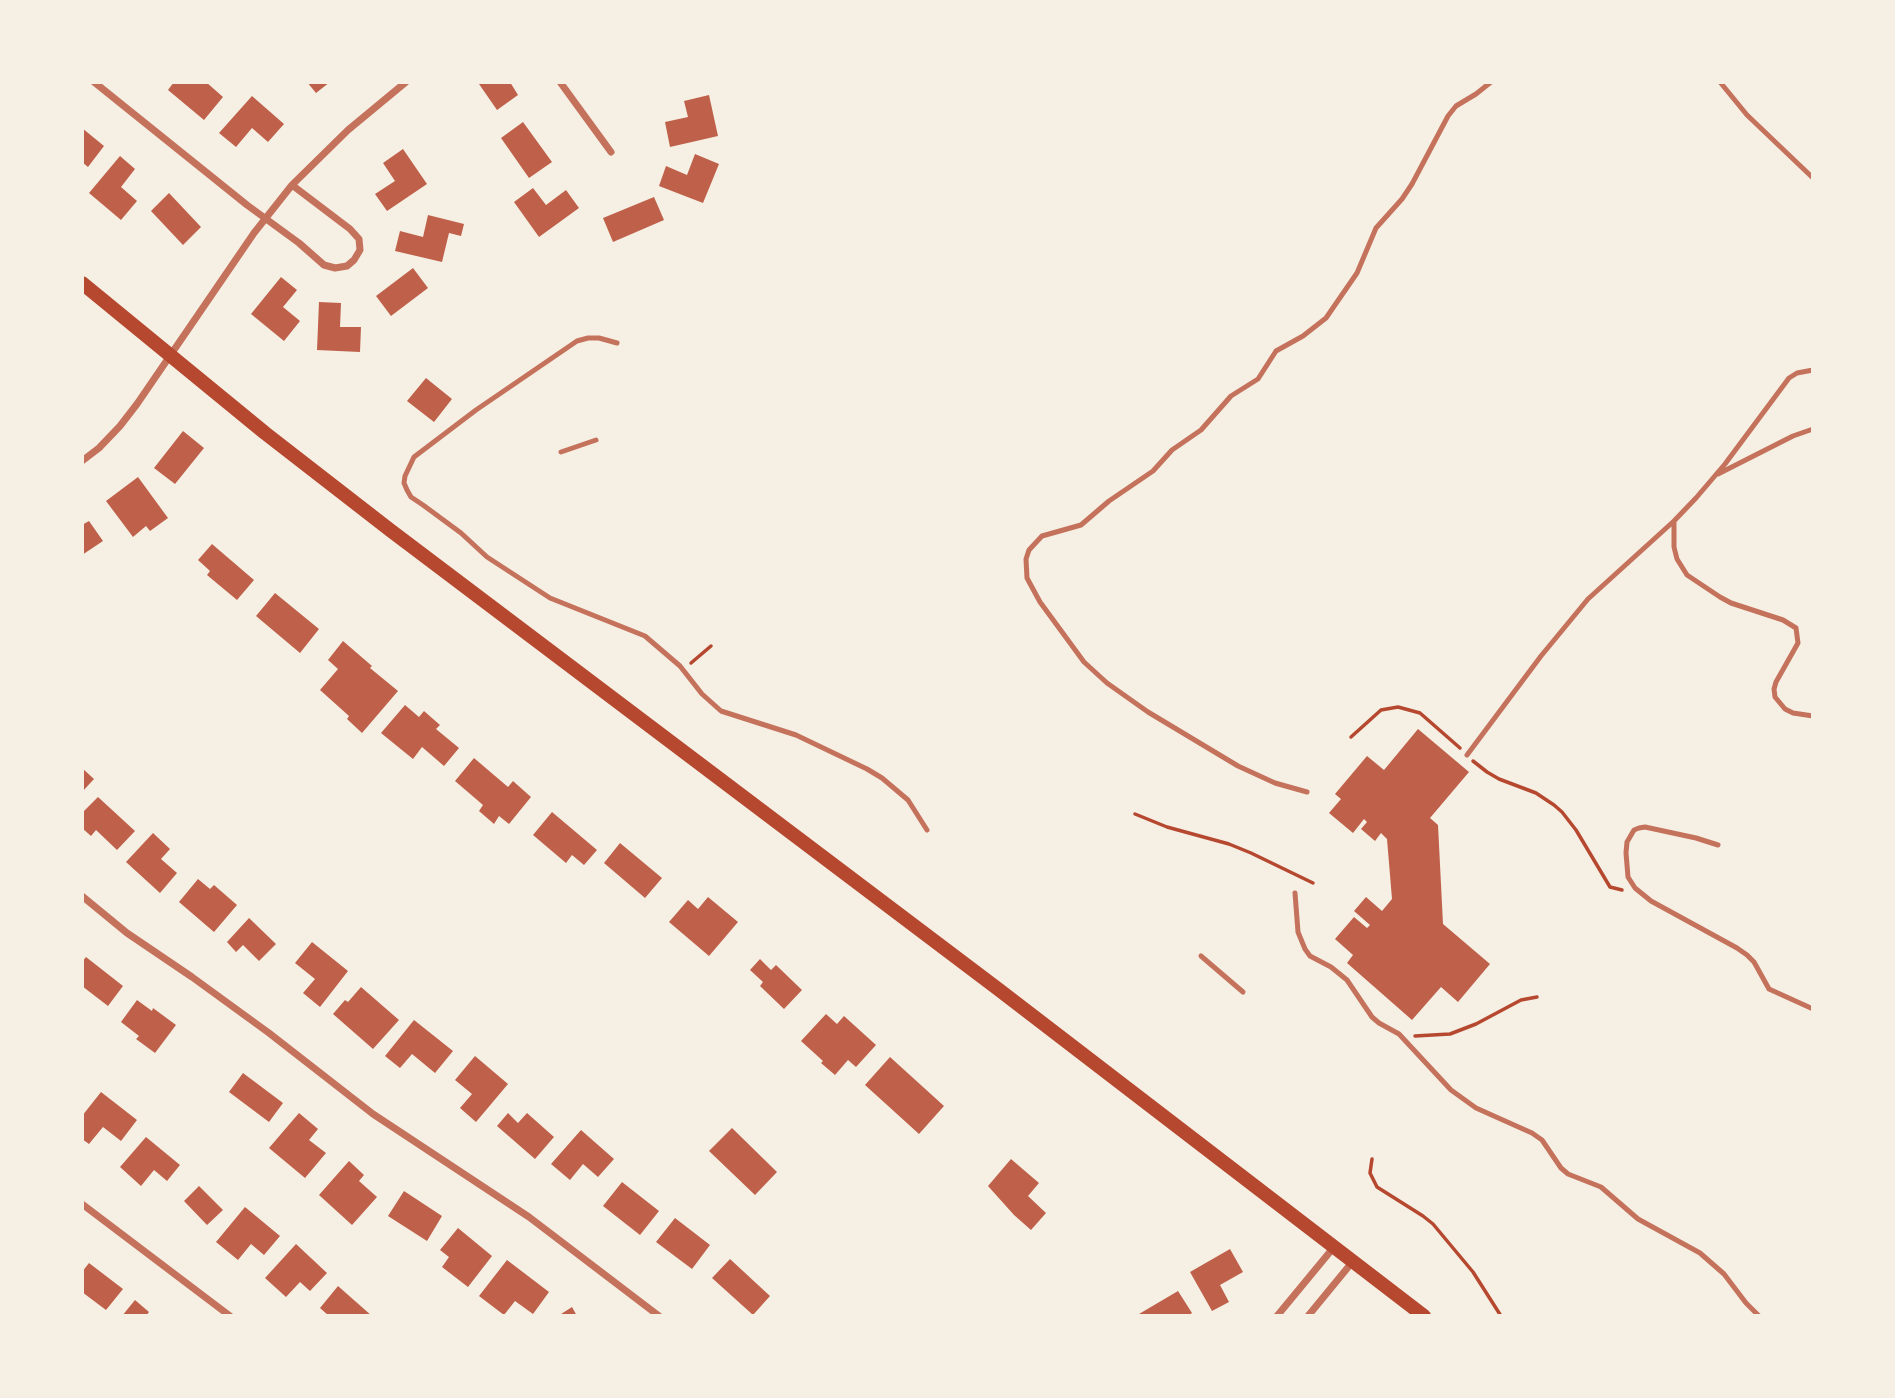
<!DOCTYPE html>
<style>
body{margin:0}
#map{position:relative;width:1895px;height:1398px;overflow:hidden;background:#f6efe4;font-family:Roboto,sans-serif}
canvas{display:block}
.frame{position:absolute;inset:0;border:84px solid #f6efe4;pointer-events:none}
</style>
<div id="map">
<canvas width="1895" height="1398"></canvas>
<div class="frame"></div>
</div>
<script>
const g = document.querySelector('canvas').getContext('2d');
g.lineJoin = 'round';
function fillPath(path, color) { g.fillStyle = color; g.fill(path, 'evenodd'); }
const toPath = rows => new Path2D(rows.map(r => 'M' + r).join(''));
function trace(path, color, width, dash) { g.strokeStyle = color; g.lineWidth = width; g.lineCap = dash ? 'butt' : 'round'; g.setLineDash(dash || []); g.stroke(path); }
fillPath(toPath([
 [174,82,206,82,223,97,204,120,168,90],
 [307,82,330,82,316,93],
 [482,82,510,82,518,95,497,110,479,84],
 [709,95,718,136,670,147,665,122,688,117,684,101],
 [252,96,284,124,268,142,252,128,236,147,219,133],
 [523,122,552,162,529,178,501,138],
 [82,128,104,146,88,167,82,162],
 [403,149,427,184,387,211,375,194,395,181,383,163],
 [695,154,719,164,703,203,659,186,666,166,687,175],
 [120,156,135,169,121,187,137,201,121,220,89,193],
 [533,188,546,205,566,190,579,208,539,237,514,202],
 [169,193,201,227,183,245,151,211],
 [654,197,664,220,613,242,603,218],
 [428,215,464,224,461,236,449,233,442,262,395,251,400,231,423,237],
 [413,268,428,288,391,316,376,296],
 [281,277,297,290,283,307,300,321,284,341,251,314],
 [319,302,341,303,340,327,361,327,360,352,317,350],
 [426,378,452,399,434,422,407,401],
 [183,431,204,448,175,484,154,468],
 [138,477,168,518,150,531,146,526,133,537,106,501],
 [89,521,103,541,82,555,82,525],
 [212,544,254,580,237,600,207,575,210,571,198,560],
 [275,593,319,629,300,653,256,616],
 [343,641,372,666,370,668,398,691,362,733,347,719,349,716,320,690,338,669,328,660],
 [405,705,419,717,424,711,440,725,436,729,459,748,444,766,422,747,413,759,381,733],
 [1418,729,1469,772,1430,818,1438,825,1443,924,1490,964,1458,1002,1441,987,1412,1020,1347,963,1353,955,1335,939,1354,917,1367,928,1370,925,1354,911,1366,897,1382,911,1392,899,1387,839,1381,833,1375,841,1361,829,1367,822,1364,819,1353,833,1329,813,1341,799,1335,794,1367,756,1384,770],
 [474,758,508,787,513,781,531,797,509,824,499,816,494,824,479,811,483,805,455,781],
 [82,768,94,779,82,792],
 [98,797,135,831,117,850,96,830,91,836,82,828,82,813],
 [552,812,597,850,584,865,572,855,566,863,533,835],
 [153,833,170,849,161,859,177,873,160,893,126,862],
 [620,843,662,878,645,898,604,863],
 [198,879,210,889,214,885,237,905,214,932,179,902],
 [708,897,738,922,709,956,669,922,688,900,698,909],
 [249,918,276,944,259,961,243,945,236,952,227,942],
 [312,942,348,971,320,1007,303,993,315,979,295,963],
 [86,957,123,986,108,1006,82,986,82,962],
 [760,959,771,970,776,965,802,990,784,1009,760,986,763,982,750,970],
 [361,987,399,1020,373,1049,333,1014,345,1000,348,1002],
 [137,1000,152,1011,153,1008,176,1025,155,1053,136,1039,139,1036,121,1022],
 [826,1014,837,1024,844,1016,876,1045,856,1067,848,1060,835,1075,821,1063,823,1061,801,1041],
 [414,1020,453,1051,435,1073,412,1054,400,1068,385,1056],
 [475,1056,508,1084,476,1122,460,1108,472,1094,455,1080],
 [890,1057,944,1106,919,1134,865,1085],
 [243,1073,283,1103,269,1122,229,1092],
 [101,1092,137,1120,121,1141,103,1127,89,1144,82,1139,82,1116],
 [299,1113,318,1129,309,1140,326,1153,305,1178,269,1148],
 [508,1113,518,1123,527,1113,554,1137,535,1159,497,1126],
 [732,1128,777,1172,755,1195,709,1151],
 [581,1130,614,1159,598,1177,583,1164,570,1180,551,1164],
 [146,1137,180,1165,167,1181,154,1170,141,1186,120,1167],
 [1011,1159,1039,1183,1028,1196,1046,1213,1031,1230,1014,1215,988,1186],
 [349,1161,364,1175,359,1181,377,1197,352,1225,319,1195],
 [622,1182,659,1211,640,1235,603,1206],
 [199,1186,223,1210,207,1225,184,1201],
 [404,1191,442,1216,427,1241,388,1216],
 [245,1207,280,1236,264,1255,251,1244,238,1260,216,1242],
 [675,1218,710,1245,692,1269,656,1242],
 [458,1228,492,1256,468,1287,442,1267,449,1257,440,1250],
 [296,1244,327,1273,310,1291,300,1282,286,1297,265,1278],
 [1230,1249,1243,1272,1220,1285,1229,1302,1212,1311,1190,1272],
 [730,1259,770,1296,753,1315,712,1278],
 [507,1260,549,1292,533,1314,515,1301,504,1315,479,1296],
 [89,1263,123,1289,106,1310,82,1292,82,1272],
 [338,1286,372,1316,329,1316,320,1308],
 [1178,1291,1192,1313,1188,1316,1140,1316,1139,1314],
 [135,1300,149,1312,146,1316,122,1316],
 [572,1307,577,1316,558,1316]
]), '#bf614a');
trace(toPath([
 [691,663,711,646],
 [1351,737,1381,710,1398,707,1420,713,1460,748],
 [1473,761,1487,772,1499,779,1536,793,1554,805,1562,812,1576,830,1610,887,1622,890],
 [1135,814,1167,827,1229,844,1251,853,1313,883],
 [1415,1036,1450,1034,1476,1024,1521,1000,1537,997],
 [1372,1159,1370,1173,1377,1187,1423,1216,1433,1224,1473,1272,1501,1316]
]), '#b5482f', 3.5);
trace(toPath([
 [1720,82,1747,115,1813,178],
 [617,343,599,338,588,338,577,341,476,410,414,457,405,476,404,483,407,490,411,497,423,505,461,533,487,557,550,598,645,636,680,666,702,694,721,711,796,735,867,769,882,778,908,800,927,830],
 [561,452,596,440],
 [1718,474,1793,436,1813,429],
 [1674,521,1674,547,1677,559,1687,575,1720,597,1731,603,1783,620,1796,628,1798,643,1776,682,1774,689,1775,697,1785,709,1793,713,1813,716],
 [1467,755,1541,656,1588,599,1674,521,1696,498,1725,464,1789,378,1797,373,1813,370],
 [1307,792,1275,783,1238,766,1148,712,1107,683,1084,662,1040,602,1027,578,1026,559,1029,550,1042,536,1081,525,1109,501,1153,471,1172,450,1201,430,1231,396,1258,379,1276,351,1303,336,1326,318,1357,273,1376,228,1402,199,1412,184,1448,116,1456,106,1476,94,1491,82],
 [1718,845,1696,838,1645,827,1639,828,1634,830,1627,842,1626,853,1628,877,1635,888,1651,901,1737,948,1747,955,1754,962,1769,989,1813,1009],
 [1295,893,1298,932,1305,949,1310,956,1331,967,1347,980,1372,1017,1379,1023,1399,1034,1451,1090,1476,1108,1532,1133,1542,1140,1561,1168,1568,1174,1601,1187,1638,1219,1700,1253,1724,1274,1746,1303,1759,1316],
 [1201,956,1243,992]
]), '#c5725c', 5);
trace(toPath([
 [94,82,247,205,299,243,324,265,335,268,347,266,354,260,360,250,359,239,350,229,292,185],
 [560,82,611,152],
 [82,461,99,448,120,426,137,404,254,233,292,185,348,130,406,82],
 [82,896,127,933,192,977,269,1033,373,1114,529,1217,659,1316],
 [82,1204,230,1316],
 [1277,1316,1334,1247],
 [1308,1316,1354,1260]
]), '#c5725c', 7);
trace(toPath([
 [82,283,265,433,390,530,998,989,1424,1316]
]), '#b5482f', 14);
</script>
